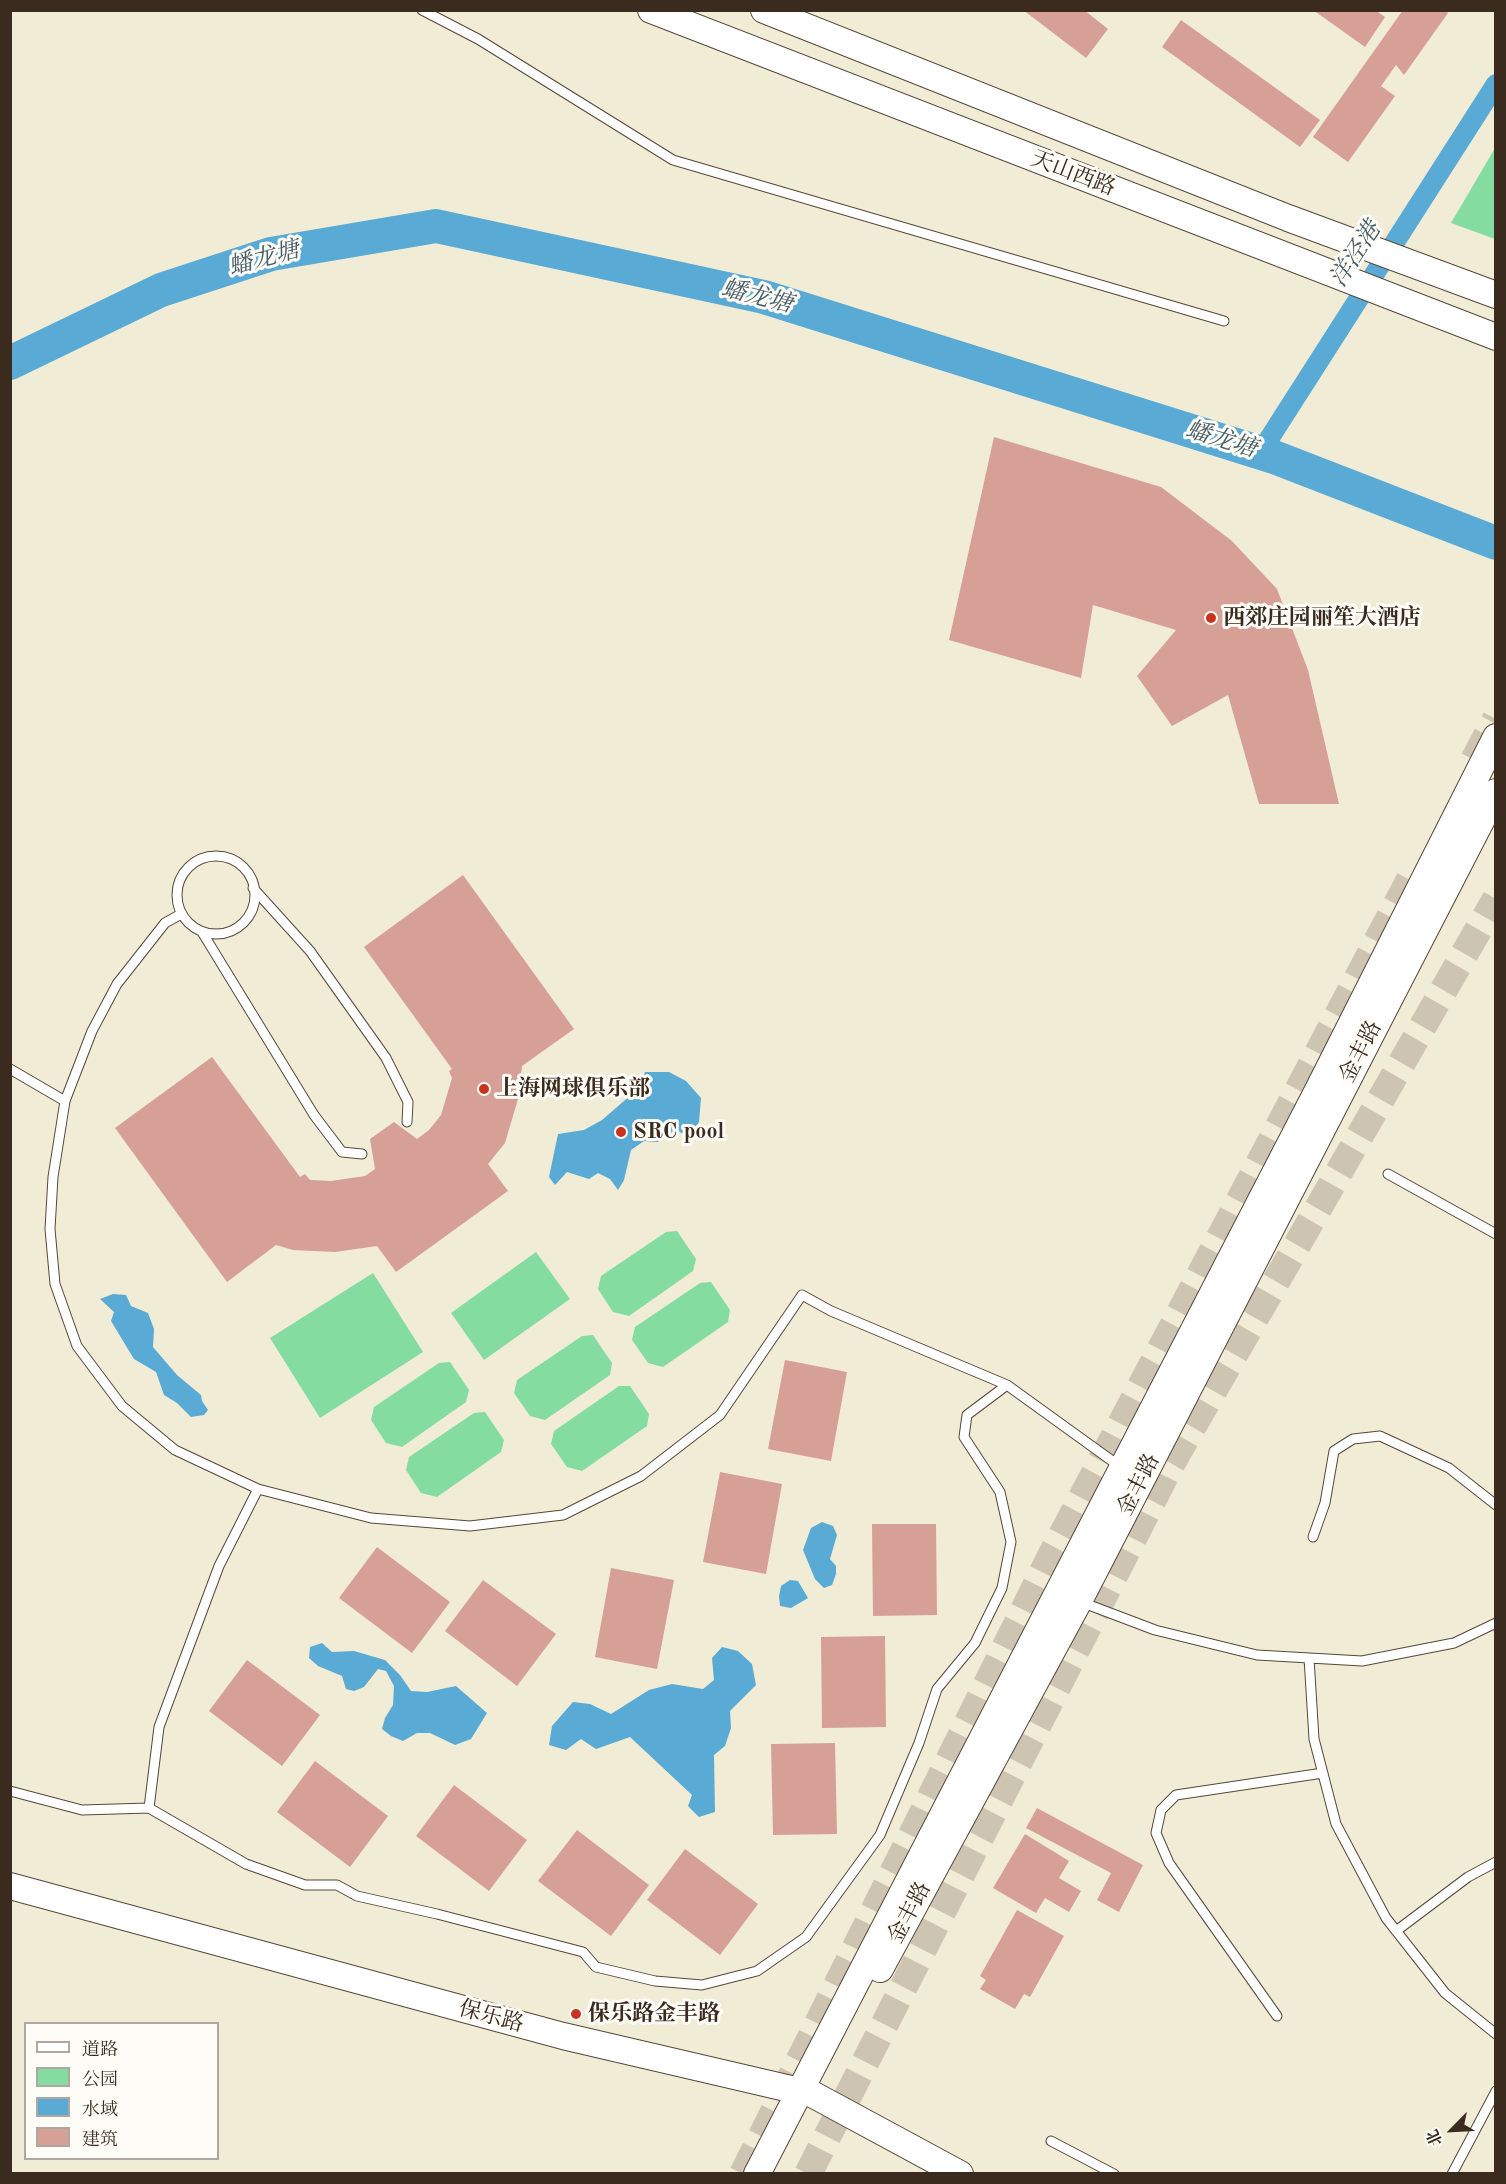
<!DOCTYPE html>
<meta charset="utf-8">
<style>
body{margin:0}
#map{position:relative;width:1506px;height:2184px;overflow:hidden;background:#f1ecd6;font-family:"Old Standard TT","Noto Serif SC",serif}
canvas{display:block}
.frame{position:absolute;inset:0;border:12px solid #3b2a1e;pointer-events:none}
.legend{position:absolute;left:24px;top:2022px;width:195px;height:138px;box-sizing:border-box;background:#fdfcf7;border:2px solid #afa8a0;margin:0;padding:8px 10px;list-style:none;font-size:18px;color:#3b2a1e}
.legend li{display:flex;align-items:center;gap:12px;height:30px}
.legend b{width:30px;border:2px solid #afa8a0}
.north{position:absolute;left:1422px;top:2100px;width:60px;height:60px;-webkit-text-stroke:4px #fdfcf7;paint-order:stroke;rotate:246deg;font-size:16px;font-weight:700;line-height:24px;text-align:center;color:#3b2a1e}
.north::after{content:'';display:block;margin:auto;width:21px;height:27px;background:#3b2a1e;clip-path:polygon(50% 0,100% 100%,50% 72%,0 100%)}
</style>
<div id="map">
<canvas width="1506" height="2184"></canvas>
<div class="frame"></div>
<ul class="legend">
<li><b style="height:8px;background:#fff"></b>道路</li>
<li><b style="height:16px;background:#84dca0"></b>公园</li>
<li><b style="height:16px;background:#59aad4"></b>水域</li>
<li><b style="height:16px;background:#d6a096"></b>建筑</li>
</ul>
<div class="north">北</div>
</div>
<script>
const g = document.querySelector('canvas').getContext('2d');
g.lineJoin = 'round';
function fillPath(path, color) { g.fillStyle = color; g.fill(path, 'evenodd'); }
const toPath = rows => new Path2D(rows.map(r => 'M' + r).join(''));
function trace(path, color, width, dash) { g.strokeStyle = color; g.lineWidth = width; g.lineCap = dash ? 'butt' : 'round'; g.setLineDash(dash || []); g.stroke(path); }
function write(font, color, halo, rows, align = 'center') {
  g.font = font + ' "Old Standard TT","Noto Serif SC",serif'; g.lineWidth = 6; g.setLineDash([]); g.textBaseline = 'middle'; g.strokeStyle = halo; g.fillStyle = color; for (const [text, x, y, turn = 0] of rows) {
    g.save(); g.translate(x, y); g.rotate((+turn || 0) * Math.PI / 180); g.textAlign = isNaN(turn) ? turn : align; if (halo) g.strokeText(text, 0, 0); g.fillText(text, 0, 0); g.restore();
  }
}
fillPath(toPath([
 [1495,148,1495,239,1451,223],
 [677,1231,696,1259,693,1271,629,1316,613,1312,598,1289,601,1276,666,1232],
 [536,1252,570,1299,484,1360,451,1313],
 [373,1273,423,1352,320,1418,270,1338],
 [711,1282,730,1310,728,1322,663,1367,648,1363,632,1340,635,1327,700,1283],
 [593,1335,612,1363,610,1375,545,1420,530,1416,514,1393,517,1380,582,1336],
 [450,1362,469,1390,466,1402,402,1447,386,1443,371,1420,374,1407,439,1363],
 [619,1386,630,1386,649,1414,647,1426,582,1471,567,1467,551,1444,554,1431],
 [485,1412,504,1440,501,1452,437,1497,421,1493,406,1470,409,1457,474,1413]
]), '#84dca0');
fillPath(toPath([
 [645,1072,669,1072,686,1081,701,1098,699,1122,689,1136,677,1131,662,1135,658,1142,644,1141,631,1150,624,1180,618,1190,610,1179,598,1173,589,1179,567,1172,555,1185,549,1177,558,1134,584,1130,602,1120,639,1088],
 [113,1294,126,1295,131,1306,148,1313,154,1329,153,1347,177,1375,201,1395,202,1401,208,1410,204,1415,191,1417,177,1403,164,1395,156,1372,134,1359,111,1321,114,1312,100,1299],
 [822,1522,833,1526,837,1535,830,1559,836,1566,836,1574,832,1585,824,1588,815,1579,803,1550,811,1528],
 [790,1580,798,1581,808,1598,791,1608,780,1606,779,1596,781,1586],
 [322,1643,332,1652,354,1651,385,1660,400,1675,411,1691,427,1692,456,1686,487,1713,471,1739,455,1745,430,1733,417,1733,403,1741,391,1736,382,1729,385,1718,393,1705,394,1686,386,1671,378,1669,364,1687,354,1691,346,1689,342,1676,318,1666,309,1658,310,1647],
 [722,1647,738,1651,752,1664,756,1685,730,1711,731,1728,725,1746,714,1755,715,1812,699,1817,688,1806,692,1795,630,1737,596,1749,581,1739,566,1750,549,1745,552,1726,573,1702,590,1704,611,1714,649,1690,672,1684,703,1689,714,1680,712,1658]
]), '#59aad4');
trace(toPath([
 [1260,453,1496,84]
]), '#59aad4', 20);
trace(toPath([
 [10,363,161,290,271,254,436,226,764,297,1274,457,1496,543]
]), '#59aad4', 34);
fillPath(toPath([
 [1023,10,1084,10,1108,29,1086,58],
 [1313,10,1375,10,1385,17,1365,47],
 [1403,10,1445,10,1448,13,1404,75,1396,65,1381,86,1395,96,1348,162,1313,137],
 [1181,20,1320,120,1300,147,1162,47],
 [994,437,1161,487,1232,541,1277,589,1308,670,1339,804,1259,804,1228,695,1172,726,1137,676,1176,630,1093,605,1081,678,949,640],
 [463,875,574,1029,522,1066,518,1099,505,1143,488,1164,508,1191,396,1272,377,1246,335,1252,293,1250,276,1245,227,1282,115,1128,212,1057,300,1177,305,1174,310,1180,331,1181,365,1176,375,1169,370,1139,394,1122,417,1139,429,1130,441,1115,452,1078,449,1071,452,1069,364,947],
 [785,1360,847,1372,831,1461,768,1449],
 [720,1472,782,1484,766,1574,703,1562],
 [872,1524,936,1524,937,1615,873,1616],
 [377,1547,450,1602,412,1653,339,1598],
 [611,1568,674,1580,657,1669,595,1657],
 [483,1580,556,1634,517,1686,445,1631],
 [885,1636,886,1727,822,1728,821,1637],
 [247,1660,320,1715,282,1766,209,1711],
 [835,1743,837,1834,773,1835,771,1744],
 [315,1761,388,1816,350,1867,277,1812],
 [454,1785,527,1840,489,1891,416,1836],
 [1037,1808,1143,1865,1119,1912,1097,1900,1111,1873,1026,1828],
 [577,1830,649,1885,611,1936,538,1881],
 [1025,1834,1069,1861,1059,1878,1081,1891,1069,1912,1045,1898,1036,1913,993,1888],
 [685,1849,758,1904,720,1955,647,1900],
 [1017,1910,1064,1936,1030,1997,1024,1994,1015,2009,980,1989,986,1980,980,1976]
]), '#d6a096');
trace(toPath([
 [1474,760,1496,719],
 [743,2174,1051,1556,1414,872],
 [808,2174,1171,1464,1496,899]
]), '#cdc5b1', 28, [28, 14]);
const lane = toPath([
 [422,10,478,39,673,160,1224,321],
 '177 895a39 39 0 1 1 78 0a39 39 0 1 1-78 0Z',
 [253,888,310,951,386,1058,408,1102,407,1122],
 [181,914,165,923,117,984,92,1031,65,1101,53,1177,50,1229,55,1284,77,1346,122,1406,175,1450,258,1489],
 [202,932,314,1115,342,1152,362,1154],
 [10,1069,65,1101],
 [1388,1174,1496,1234],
 [1313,1537,1325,1503,1334,1451,1353,1439,1380,1436,1449,1468,1496,1505],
 [1081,1602,1155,1630,1257,1655,1362,1661,1454,1643,1496,1623],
 [1309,1658,1314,1739,1336,1824,1386,1918,1445,1993,1496,2034],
 [10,1791,82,1810,149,1808,159,1727,219,1566,258,1489,371,1518,470,1526,563,1515,641,1476,720,1415,802,1295,831,1311,1007,1385,1122,1468],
 [149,1808,246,1864,305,1885,337,1885,357,1896,437,1914,583,1952,596,1967,655,1981,702,1985,757,1971,806,1937,880,1835,919,1743,937,1689,975,1643,1002,1588,1011,1542,1000,1492,964,1437,967,1415,1007,1385],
 [1396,1931,1468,1877,1496,1862],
 [1277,2016,1169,1863,1156,1833,1161,1810,1176,1795,1323,1773],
 [1051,2141,1114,2174],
 [1452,2174,1496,2091]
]);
const secondary = toPath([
 [651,10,1496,337],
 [764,10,1288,218,1496,295],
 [10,1886,563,2036,812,2094,960,2174],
 [880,1969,1079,1601,1496,792],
 [757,2174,1318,1090,1496,737]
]);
trace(lane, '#56473a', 11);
trace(secondary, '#56473a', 28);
trace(lane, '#fff', 9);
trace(secondary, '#fff', 26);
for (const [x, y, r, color] of [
 [1211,618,6,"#c8321e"],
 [484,1089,6,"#c8321e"],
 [621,1132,6,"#c8321e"],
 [576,2014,6,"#c8321e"]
]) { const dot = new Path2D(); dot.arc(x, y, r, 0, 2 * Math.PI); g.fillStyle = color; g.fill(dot); trace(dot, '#fdfcf7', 2); }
write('22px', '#3b2a1e', '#fdfcf7', [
 ["天山西路",1073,174,21],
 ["金丰路",1361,1052,-63],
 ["金丰路",1139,1485,-63],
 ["金丰路",910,1913,-62],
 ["保乐路",491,2017,15]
]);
write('bold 22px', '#3b2a1e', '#fdfcf7', [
 ["西郊庄园丽笙大酒店",1223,618],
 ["上海网球俱乐部",496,1089],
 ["SRC pool",633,1132],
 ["保乐路金丰路",588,2014]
], 'left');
write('italic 24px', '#475d67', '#fdfcf7', [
 ["洋泾港",1356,255,-57],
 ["蟠龙塘",264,259,-15],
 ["蟠龙塘",757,297,14],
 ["蟠龙塘",1221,440,17]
]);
</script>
